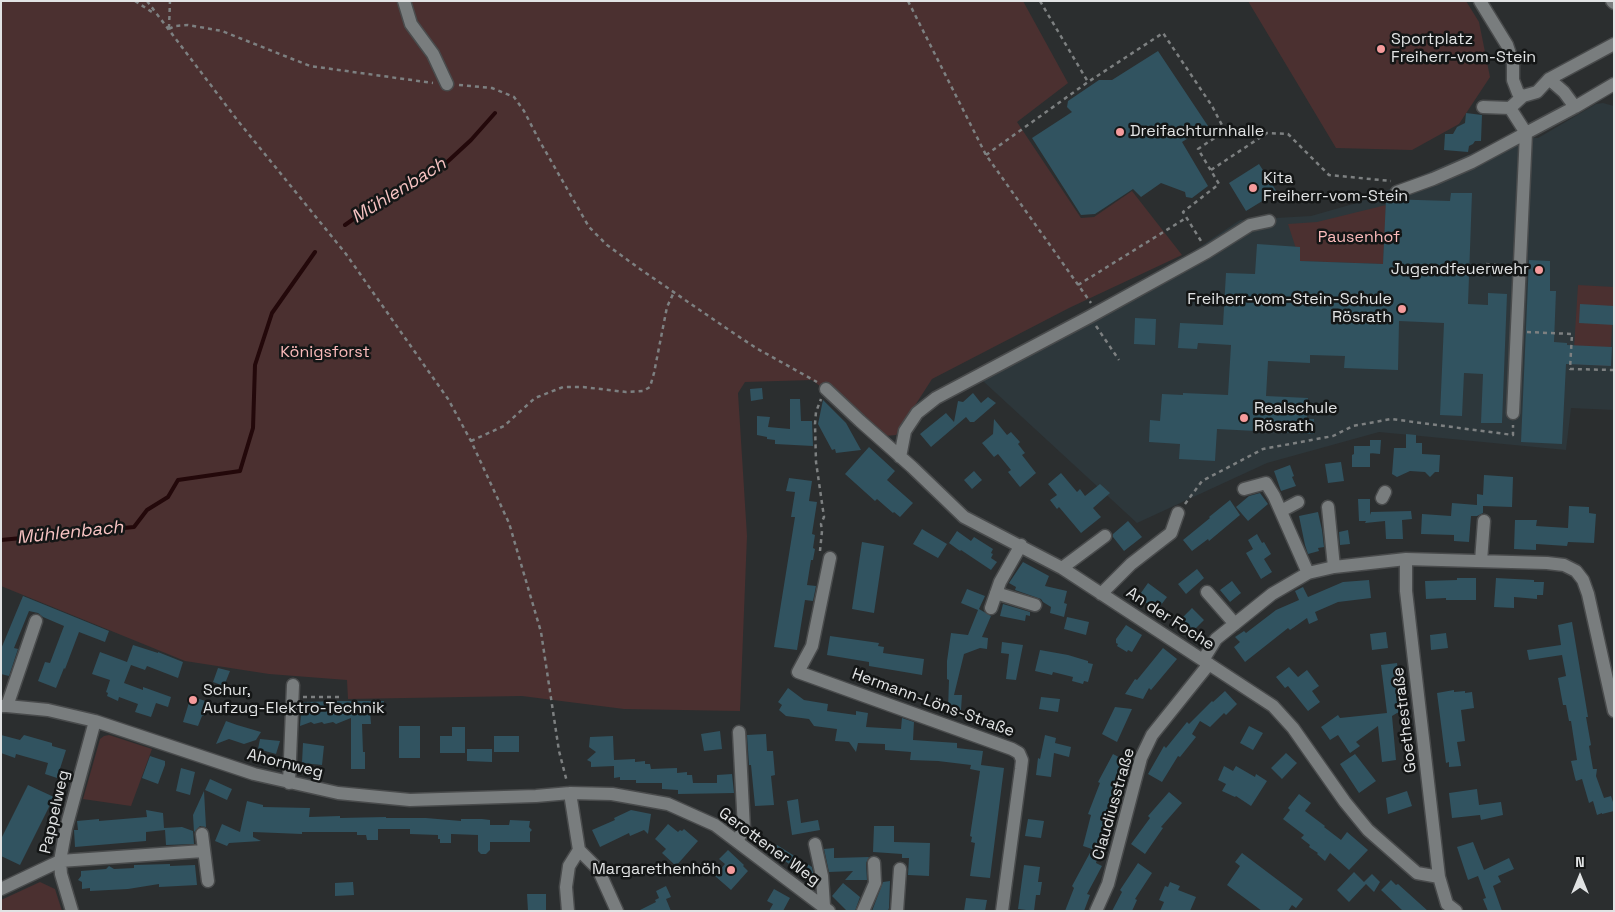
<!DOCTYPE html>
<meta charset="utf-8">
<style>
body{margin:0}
#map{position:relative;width:1615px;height:912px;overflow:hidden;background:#2b2e2f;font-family:"Space Grotesk",sans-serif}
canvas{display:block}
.frame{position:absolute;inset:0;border:2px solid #e1e3e4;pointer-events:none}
.north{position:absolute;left:1555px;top:852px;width:50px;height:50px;-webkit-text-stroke:4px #141616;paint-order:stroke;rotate:0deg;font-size:14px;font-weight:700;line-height:20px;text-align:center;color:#e1e3e4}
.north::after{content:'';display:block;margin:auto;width:18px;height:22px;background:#e1e3e4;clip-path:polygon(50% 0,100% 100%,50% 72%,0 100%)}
</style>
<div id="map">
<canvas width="1615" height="912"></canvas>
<div class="frame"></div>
<div class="north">N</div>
</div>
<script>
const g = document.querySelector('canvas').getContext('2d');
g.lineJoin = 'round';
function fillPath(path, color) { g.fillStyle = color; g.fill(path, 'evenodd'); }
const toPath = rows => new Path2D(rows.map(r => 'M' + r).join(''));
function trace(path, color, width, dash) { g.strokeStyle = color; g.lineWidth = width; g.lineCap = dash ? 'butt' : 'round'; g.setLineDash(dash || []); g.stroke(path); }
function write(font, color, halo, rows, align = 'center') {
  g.font = font + ' "Space Grotesk",sans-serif'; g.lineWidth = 5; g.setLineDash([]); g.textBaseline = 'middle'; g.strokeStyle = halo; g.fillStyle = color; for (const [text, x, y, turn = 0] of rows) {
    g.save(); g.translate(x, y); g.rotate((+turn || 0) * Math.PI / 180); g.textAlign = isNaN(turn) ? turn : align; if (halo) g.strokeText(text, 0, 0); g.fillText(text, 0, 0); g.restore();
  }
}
fillPath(toPath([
 [1603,103,1614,106,1614,410,1571,408,1566,450,1379,432,1267,463,1137,523,983,381,1100,316,1096,305,1189,254,1240,220,1311,216,1360,202,1507,138,1538,138,1596,104]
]), '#2d373b');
fillPath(toPath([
 [1,1,1023,1,1068,83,1017,122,1081,218,1094,217,1132,191,1182,255,1069,308,932,379,896,435,885,436,812,380,745,382,738,393,747,536,740,711,624,709,522,696,348,699,347,680,269,674,185,661,1,586],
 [1248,1,1466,1,1479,22,1490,77,1459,124,1412,150,1336,148],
 [1386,205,1383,264,1300,261,1288,224,1317,222],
 [1578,285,1614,287,1610,366,1573,364],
 [109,735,152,749,131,806,83,799,100,739,104,736],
 [40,882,55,889,62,911,1,911,1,900]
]), '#4b3030');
trace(toPath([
 [345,225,382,199,405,190,420,174,445,164,471,140,495,113],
 [1,540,134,527,147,510,168,497,178,480,240,471,253,428,255,365,272,313,315,252]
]), '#23080a', 4);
fillPath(toPath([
 [1158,51,1208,126,1182,142,1208,186,1192,198,1186,197,1185,192,1161,183,1141,197,1133,189,1095,214,1081,215,1032,138,1072,112,1067,107,1068,101,1099,80,1112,80],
 [1466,113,1482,115,1481,141,1475,141,1473,144,1469,146,1468,152,1444,150,1445,134,1453,134,1457,127,1465,123],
 [1259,164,1277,192,1246,211,1229,183],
 [1451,193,1472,193,1468,304,1488,305,1488,293,1507,294,1502,423,1481,423,1483,374,1464,373,1462,416,1440,415,1444,323,1399,321,1398,370,1344,368,1345,356,1310,355,1310,363,1268,361,1266,396,1308,398,1307,419,1314,419,1314,434,1217,429,1215,461,1179,459,1180,444,1149,442,1150,420,1160,421,1162,394,1183,395,1183,393,1228,395,1231,345,1198,343,1197,349,1178,348,1180,323,1223,325,1226,273,1255,274,1257,244,1300,247,1300,261,1383,264,1386,199,1450,201],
 [1529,260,1550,261,1550,291,1556,291,1554,342,1567,343,1567,345,1612,347,1611,366,1566,364,1562,444,1521,442],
 [1580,304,1614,306,1614,325,1579,323],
 [1135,318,1156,319,1155,345,1134,344],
 [762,388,763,399,751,401,750,389],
 [973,393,981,403,988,397,996,403,974,422,970,422,966,417,931,447,920,434,946,413,954,422,958,401,963,402],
 [790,399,800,399,801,421,812,421,813,446,775,444,775,440,767,439,767,437,757,435,757,416,770,417,768,427,790,429],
 [823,400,846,423,861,450,836,453,835,449,832,450,818,424],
 [994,419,1007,435,1011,432,1020,442,1018,444,1025,453,1022,455,1036,473,1020,487,1008,472,1011,470,998,454,994,457,982,443,993,434],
 [1406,434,1416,435,1416,443,1422,443,1422,454,1440,455,1439,472,1435,472,1430,477,1425,472,1410,471,1397,477,1392,474,1394,448,1406,448],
 [1370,440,1381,440,1380,454,1370,453],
 [1354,446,1370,446,1370,467,1352,467,1352,455,1354,454],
 [869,447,895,471,887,480,913,503,900,517,894,512,893,513,877,499,875,501,845,474],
 [1341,462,1344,481,1328,483,1325,464],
 [1290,465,1294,476,1292,477,1296,486,1281,491,1274,471],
 [974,471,982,480,972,489,964,480],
 [1061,473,1077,492,1080,489,1085,496,1100,484,1110,493,1093,508,1101,517,1081,533,1059,507,1057,509,1050,500,1057,495,1048,484],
 [1484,475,1513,477,1512,507,1483,506,1483,513,1477,516,1471,516,1469,542,1454,541,1454,535,1421,534,1422,514,1451,516,1452,503,1477,505,1477,494,1483,495],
 [789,478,812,481,809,501,817,502,812,534,815,535,813,548,815,549,813,560,811,560,807,585,816,586,813,601,805,600,797,650,774,647,795,517,791,517,795,492,786,491],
 [1260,493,1268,504,1248,521,1236,507,1249,496],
 [1358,499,1370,499,1370,515,1371,512,1411,511,1412,519,1402,520,1403,539,1386,539,1385,521,1365,523,1366,521,1359,521],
 [1230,500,1240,515,1209,541,1208,539,1192,551,1183,540,1210,518,1209,517],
 [1569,506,1589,507,1589,513,1596,514,1594,543,1568,542,1567,546,1536,544,1536,550,1514,549,1515,520,1537,520,1536,526,1568,528],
 [1318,512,1322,530,1324,547,1318,548,1319,551,1308,554,1305,545,1299,516],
 [1128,521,1142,537,1124,551,1113,537,1113,534],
 [922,529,947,544,938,558,913,544],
 [1348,530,1350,544,1340,545,1339,532],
 [957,531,971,541,974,537,993,549,991,553,993,554,991,558,997,562,991,570,961,550,960,551,949,543],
 [1257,534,1262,543,1264,542,1271,554,1264,559,1272,572,1261,579,1246,553,1253,549,1248,540],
 [862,542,884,546,874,613,852,609],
 [1023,562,1049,576,1045,586,1067,591,1064,603,1067,604,1064,617,1050,613,1051,607,1043,602,1041,599,1015,590,1016,587,1009,583],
 [1197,569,1204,578,1186,594,1178,584],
 [1457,578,1476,578,1476,600,1446,600,1446,598,1426,599,1425,581,1457,580],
 [1496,578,1534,580,1534,582,1544,582,1543,595,1537,595,1537,599,1514,597,1514,608,1494,607],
 [1369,580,1371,598,1338,602,1315,612,1318,620,1309,624,1307,618,1290,630,1288,628,1245,662,1234,647,1240,642,1235,637,1244,631,1246,633,1276,610,1299,600,1295,591,1303,587,1308,597,1343,582],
 [1232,581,1241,593,1230,602,1220,590],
 [1148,583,1167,597,1158,609,1153,605,1152,607,1138,597],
 [967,589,985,596,979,609,991,616,982,637,988,638,987,649,980,648,964,654,954,695,962,695,961,710,948,710,949,680,947,679,947,661,951,633,968,635,978,610,961,603],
 [23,596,109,631,105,642,79,632,65,669,64,668,56,688,38,681,45,662,50,663,64,626,43,617,38,613,29,611,14,648,18,649,9,676,1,674,1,649],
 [1003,604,1030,612,1030,616,1026,615,1025,621,1000,616],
 [1192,608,1204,620,1192,632,1180,620],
 [1067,617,1089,622,1086,635,1064,629],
 [1572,622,1588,717,1586,717,1591,745,1589,746,1593,769,1597,769,1596,776,1604,798,1611,796,1614,805,1614,811,1602,814,1602,813,1597,815,1593,801,1589,803,1582,779,1576,781,1575,778,1571,761,1577,760,1571,721,1569,721,1566,705,1563,705,1558,678,1566,676,1562,655,1529,660,1527,650,1561,645,1558,625],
 [1126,625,1142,635,1132,652,1128,650,1127,652,1117,646,1118,644,1116,643,1116,639],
 [1386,632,1388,648,1372,650,1370,634],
 [1446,633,1448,648,1431,650,1430,635],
 [830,636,879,643,878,646,884,647,883,653,924,659,922,675,869,666,869,662,827,655],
 [1002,642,1023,645,1016,680,1006,679,1009,654,1001,653],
 [133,645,158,653,158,652,183,662,178,678,147,666,145,670,131,665,124,683,143,690,143,687,171,697,168,707,156,703,151,717,135,712,138,704,119,697,118,701,107,696,108,693,106,692,110,680,92,674,100,652,127,662],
 [1163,648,1177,659,1151,690,1149,688,1143,699,1125,694,1135,679,1137,680],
 [1040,650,1068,655,1088,661,1088,663,1093,664,1088,682,1084,681,1083,684,1072,681,1073,677,1053,672,1052,675,1035,671],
 [1397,663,1403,712,1397,713,1392,716,1396,760,1382,762,1378,726,1356,742,1360,746,1350,753,1338,735,1330,740,1321,727,1338,715,1340,718,1387,713,1381,665],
 [1289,667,1298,677,1307,670,1319,686,1312,691,1320,702,1308,711,1288,686,1285,688,1276,677],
 [218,668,230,671,224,686,213,682],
 [788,688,804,700,828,704,827,711,856,715,856,711,868,713,866,727,901,729,902,718,914,722,913,740,957,743,957,748,983,751,981,765,1004,768,990,878,970,876,975,843,971,842,972,837,970,836,980,771,970,769,971,765,938,761,910,760,911,752,885,750,885,744,858,743,856,752,849,742,835,741,837,729,814,726,809,719,786,716,779,710,782,705,778,702],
 [1454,690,1454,692,1465,691,1465,693,1472,692,1474,708,1461,710,1465,741,1457,742,1461,766,1449,767,1449,762,1446,763,1437,693],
 [1225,691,1237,704,1226,715,1224,713,1210,727,1200,721,1192,734,1196,737,1180,757,1178,756,1162,782,1148,774,1164,746,1166,748,1187,722,1189,724,1212,701,1213,702],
 [191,696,208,702,204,716,202,716,198,726,183,722],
 [1041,697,1060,699,1058,712,1039,709],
 [340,701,384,701,384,711,370,711,371,724,362,724,363,752,365,752,365,769,351,769,351,718,336,724,333,722,324,724,322,722,314,724,311,722,300,726,302,702],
 [1115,707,1132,709,1117,742,1102,734],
 [226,721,237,725,261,732,256,740,244,744,229,739,216,744],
 [399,726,420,726,420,758,399,758],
 [1249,726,1263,733,1253,750,1240,743],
 [452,727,465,727,465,753,440,753,440,736,452,736],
 [720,731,722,749,704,751,701,734],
 [766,734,767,751,773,751,775,775,771,776,774,805,755,806,751,765,749,765,747,735],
 [1,735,20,740,24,735,52,743,52,746,66,750,57,778,45,774,48,763,16,754,15,758,1,753],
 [1045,735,1056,738,1055,743,1071,747,1069,757,1054,753,1051,777,1036,775,1038,758,1040,759],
 [494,736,519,736,519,752,494,752],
 [613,736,614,760,635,759,635,762,645,761,645,764,650,764,651,769,677,768,677,773,687,772,687,775,692,775,693,783,717,783,717,775,732,774,734,793,678,794,678,790,662,789,662,783,636,783,636,780,620,780,620,777,614,778,614,766,591,767,591,762,587,760,596,752,589,747,590,737],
 [260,739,280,741,276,754,258,749],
 [303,743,324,746,322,765,302,763],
 [467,749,492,749,492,762,467,761],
 [1286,753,1297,763,1282,779,1271,768],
 [1113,754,1128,762,1113,790,1116,791,1104,819,1107,820,1096,863,1102,866,1087,894,1090,895,1084,911,1065,911,1074,888,1072,886,1092,849,1083,846,1091,815,1088,814,1100,783,1098,782],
 [1355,754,1376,781,1359,793,1340,764],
 [150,756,165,761,165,765,158,784,142,778],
 [1224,766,1233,771,1236,766,1255,777,1256,774,1267,781,1251,806,1236,796,1235,797,1222,791,1226,784,1218,780],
 [181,768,195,772,190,795,176,791],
 [210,779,232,789,227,800,205,790],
 [28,785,54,797,20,865,1,856,1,839],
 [1477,789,1479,805,1501,802,1503,815,1481,820,1480,815,1452,818,1449,793],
 [204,791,206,827,200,826,194,832,193,815],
 [1407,791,1412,806,1388,814,1386,798],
 [1169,792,1182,803,1161,827,1163,828,1145,854,1131,844,1150,818,1148,816],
 [1299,794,1311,803,1305,811,1325,826,1324,827,1341,840,1347,832,1368,850,1349,870,1330,853,1325,861,1317,854,1318,853,1309,847,1310,845,1301,838,1304,835,1283,819,1290,810,1288,808],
 [798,799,801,823,818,820,820,830,792,835,787,801],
 [247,801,263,805,263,807,310,808,309,817,340,816,340,818,386,817,386,818,426,818,461,821,461,819,482,819,490,820,490,825,509,825,510,820,530,821,529,827,532,830,530,832,530,842,490,842,490,850,486,854,481,854,478,851,478,835,451,834,451,843,440,843,440,839,438,839,438,835,410,834,410,829,378,829,378,840,367,840,366,835,357,835,357,832,302,832,302,834,253,832,253,837,261,841,229,843,227,846,215,841,222,824,240,832],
 [146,810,163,813,164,828,182,827,193,831,194,844,166,845,165,830,146,832,146,841,75,847,74,830,78,830,77,821,99,819,99,821,147,817],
 [631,810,651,814,648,834,644,830,630,836,629,833,600,847,592,830,615,820,614,818],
 [1028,819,1044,821,1041,838,1025,836],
 [668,824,678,832,680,830,682,831,684,829,698,841,676,866,662,853,666,849,655,839],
 [874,826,894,826,894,842,930,843,929,876,908,875,909,858,902,858,902,854,873,852],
 [1473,842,1484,870,1509,858,1514,869,1498,876,1501,882,1493,886,1502,911,1488,911,1483,899,1486,898,1478,876,1468,880,1457,847],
 [777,845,812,867,814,877,813,879,772,853],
 [834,848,834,858,869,857,866,863,867,880,845,880,853,871,829,872,824,849],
 [728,850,744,865,743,866,748,871,731,890,715,876,725,864,719,859],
 [1242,853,1303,899,1296,908,1292,905,1288,911,1262,911,1227,885,1240,866,1235,862],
 [1138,863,1152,873,1135,899,1137,900,1132,911,1112,911,1122,892,1120,890],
 [170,864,170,866,195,865,197,885,159,887,159,884,128,889,90,891,90,888,82,889,82,882,78,880,81,876,81,871,106,869,109,866,114,869,134,868,134,865],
 [1024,865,1040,867,1038,882,1042,882,1040,895,1036,895,1034,911,1018,909],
 [1354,872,1364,882,1372,874,1380,882,1374,892,1366,884,1349,902,1337,890],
 [1391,880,1396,885,1398,884,1428,911,1403,911,1381,890],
 [890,881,889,908,888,911,872,911,883,882],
 [353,882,354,895,335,896,335,883],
 [1170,882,1180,886,1178,890,1196,897,1190,911,1160,911,1164,902,1159,900,1165,886,1168,887],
 [843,883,860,897,855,911,847,911,832,896],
 [666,886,671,897,666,899,671,911,638,911,656,902,655,900,659,898,656,891],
 [774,889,790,898,783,911,769,911,773,904,767,901],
 [527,894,546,894,546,911,528,911],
 [966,898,987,900,985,911,964,911]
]), '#315360');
const minor = toPath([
 [404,1,411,24,433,54,447,84],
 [1480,1,1507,45,1513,63,1513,80,1518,93,1523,96],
 [1612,1,1614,3],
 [1549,79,1564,92,1575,107],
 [1483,107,1510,108,1523,96,1537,92,1549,79,1614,44],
 [1397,192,1433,179,1472,162,1526,133,1510,108],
 [826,389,860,421,912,467,964,517,1062,568,1273,706,1293,728,1345,802,1368,830,1417,873,1439,877,1447,904,1456,911],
 [1513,413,1526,133,1575,107,1614,84],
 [900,457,905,431,917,413,936,398,1089,317,1207,252,1250,225,1269,221],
 [1244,489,1266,483,1274,496,1308,573],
 [1382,498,1385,492],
 [1328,507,1334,567],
 [1281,511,1298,502],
 [830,558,812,646,798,672,1012,749,1019,753,1022,760,1021,769,1002,911],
 [1406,559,1406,591,1439,877],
 [1481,561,1484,521],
 [1062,568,1105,536],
 [1207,592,1235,624],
 [996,593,1035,605],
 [1101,594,1131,564,1171,533,1178,513],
 [991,608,1000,582,1021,545],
 [1203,660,1216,639,1272,594,1308,573,1334,567,1406,559,1547,563,1564,565,1576,571,1583,580,1588,594,1614,711],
 [1,706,7,706,48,710,95,721,254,774,338,793,410,800,536,796,570,793,612,794,668,804,715,825,829,911],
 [7,706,36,621],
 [289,783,293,685],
 [202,834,208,881],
 [737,841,744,829,739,732],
 [815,844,822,876,824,906],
 [579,850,598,869,617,911],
 [1,889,60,861,203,851],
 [72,911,61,874,60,861,66,828,95,721],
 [568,911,566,887,569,866,579,850,570,793],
 [863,911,875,883,874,863],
 [897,911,900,869],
 [1096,911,1108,884,1141,758,1152,735,1209,664]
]);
trace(minor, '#494b4c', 15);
trace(toPath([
 [135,1,155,14],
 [147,1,238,121,346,254,448,399,471,441,509,523,541,632,559,751,567,782],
 [908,1,986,155,1091,303],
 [1040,1,1088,82],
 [169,28,170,1],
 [169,29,175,26,188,25,222,31,310,66,433,83],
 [459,85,492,88,514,97,524,111,539,140,589,227,607,245,640,269,726,328,756,348,817,382],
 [986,155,1088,82,1163,33,1212,106,1225,131,1198,149,1219,184,1183,212,1201,241],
 [1211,170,1267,133,1288,134,1329,175,1391,181],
 [1486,264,1507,266],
 [1078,285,1186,218],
 [1096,326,1119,360],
 [1527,332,1572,334,1570,369,1614,370],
 [471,441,504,426,535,398,563,387,583,387,626,392,643,391,650,387,654,373,667,307,674,292],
 [1185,504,1202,481,1263,449,1333,436,1353,426,1391,419,1513,435,1513,425],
 [820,551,822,531,821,524,824,517,816,462,815,424,816,412,821,399],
 [303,697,339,697]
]), '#7d8081', 2.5, [4, 4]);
trace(minor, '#797d7e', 12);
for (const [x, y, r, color] of [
 [1381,49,5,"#f59b9c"],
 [1120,132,5,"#f59b9c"],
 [1253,188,5,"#f59b9c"],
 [1539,270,5,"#f59b9c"],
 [1402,309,5,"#f59b9c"],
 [1244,418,5,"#f59b9c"],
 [193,700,5,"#f59b9c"],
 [731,870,5,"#f59b9c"]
]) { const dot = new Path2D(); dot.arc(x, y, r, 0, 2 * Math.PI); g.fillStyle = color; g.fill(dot); trace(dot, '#141616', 2); }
write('16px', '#e1e3e4', '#141616', [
 ["Sportplatz",1391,40],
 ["Freiherr-vom-Stein",1391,58],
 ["Dreifachturnhalle",1130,132],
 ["Kita",1263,179],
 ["Freiherr-vom-Stein",1263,197],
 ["Jugendfeuerwehr",1529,270,"right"],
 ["Freiherr-vom-Stein-Schule",1392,300,"right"],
 ["Rösrath",1392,318,"right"],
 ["Realschule",1254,409],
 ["Rösrath",1254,427],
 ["Schur,",203,691],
 ["Aufzug-Elektro-Technik",203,709],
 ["Margarethenhöh",721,870,"right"]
], 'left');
write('16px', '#fcbbbb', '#141616', [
 ["Pausenhof",1359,238],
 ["Königsforst",325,353]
]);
write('16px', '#e1e3e4', '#141616', [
 ["An der Foche",1170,619,33],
 ["Hermann-Löns-Straße",933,703,20],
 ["Goethestraße",1405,720,-97],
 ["Ahornweg",285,764,14],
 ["Claudiusstraße",1114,804,-74],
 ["Pappelweg",55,812,-77],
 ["Gerottener Weg",769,847,36]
]);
write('italic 18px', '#f8c4c3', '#141616', [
 ["Mühlenbach",399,191,-32],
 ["Mühlenbach",70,533,-6]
]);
</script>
